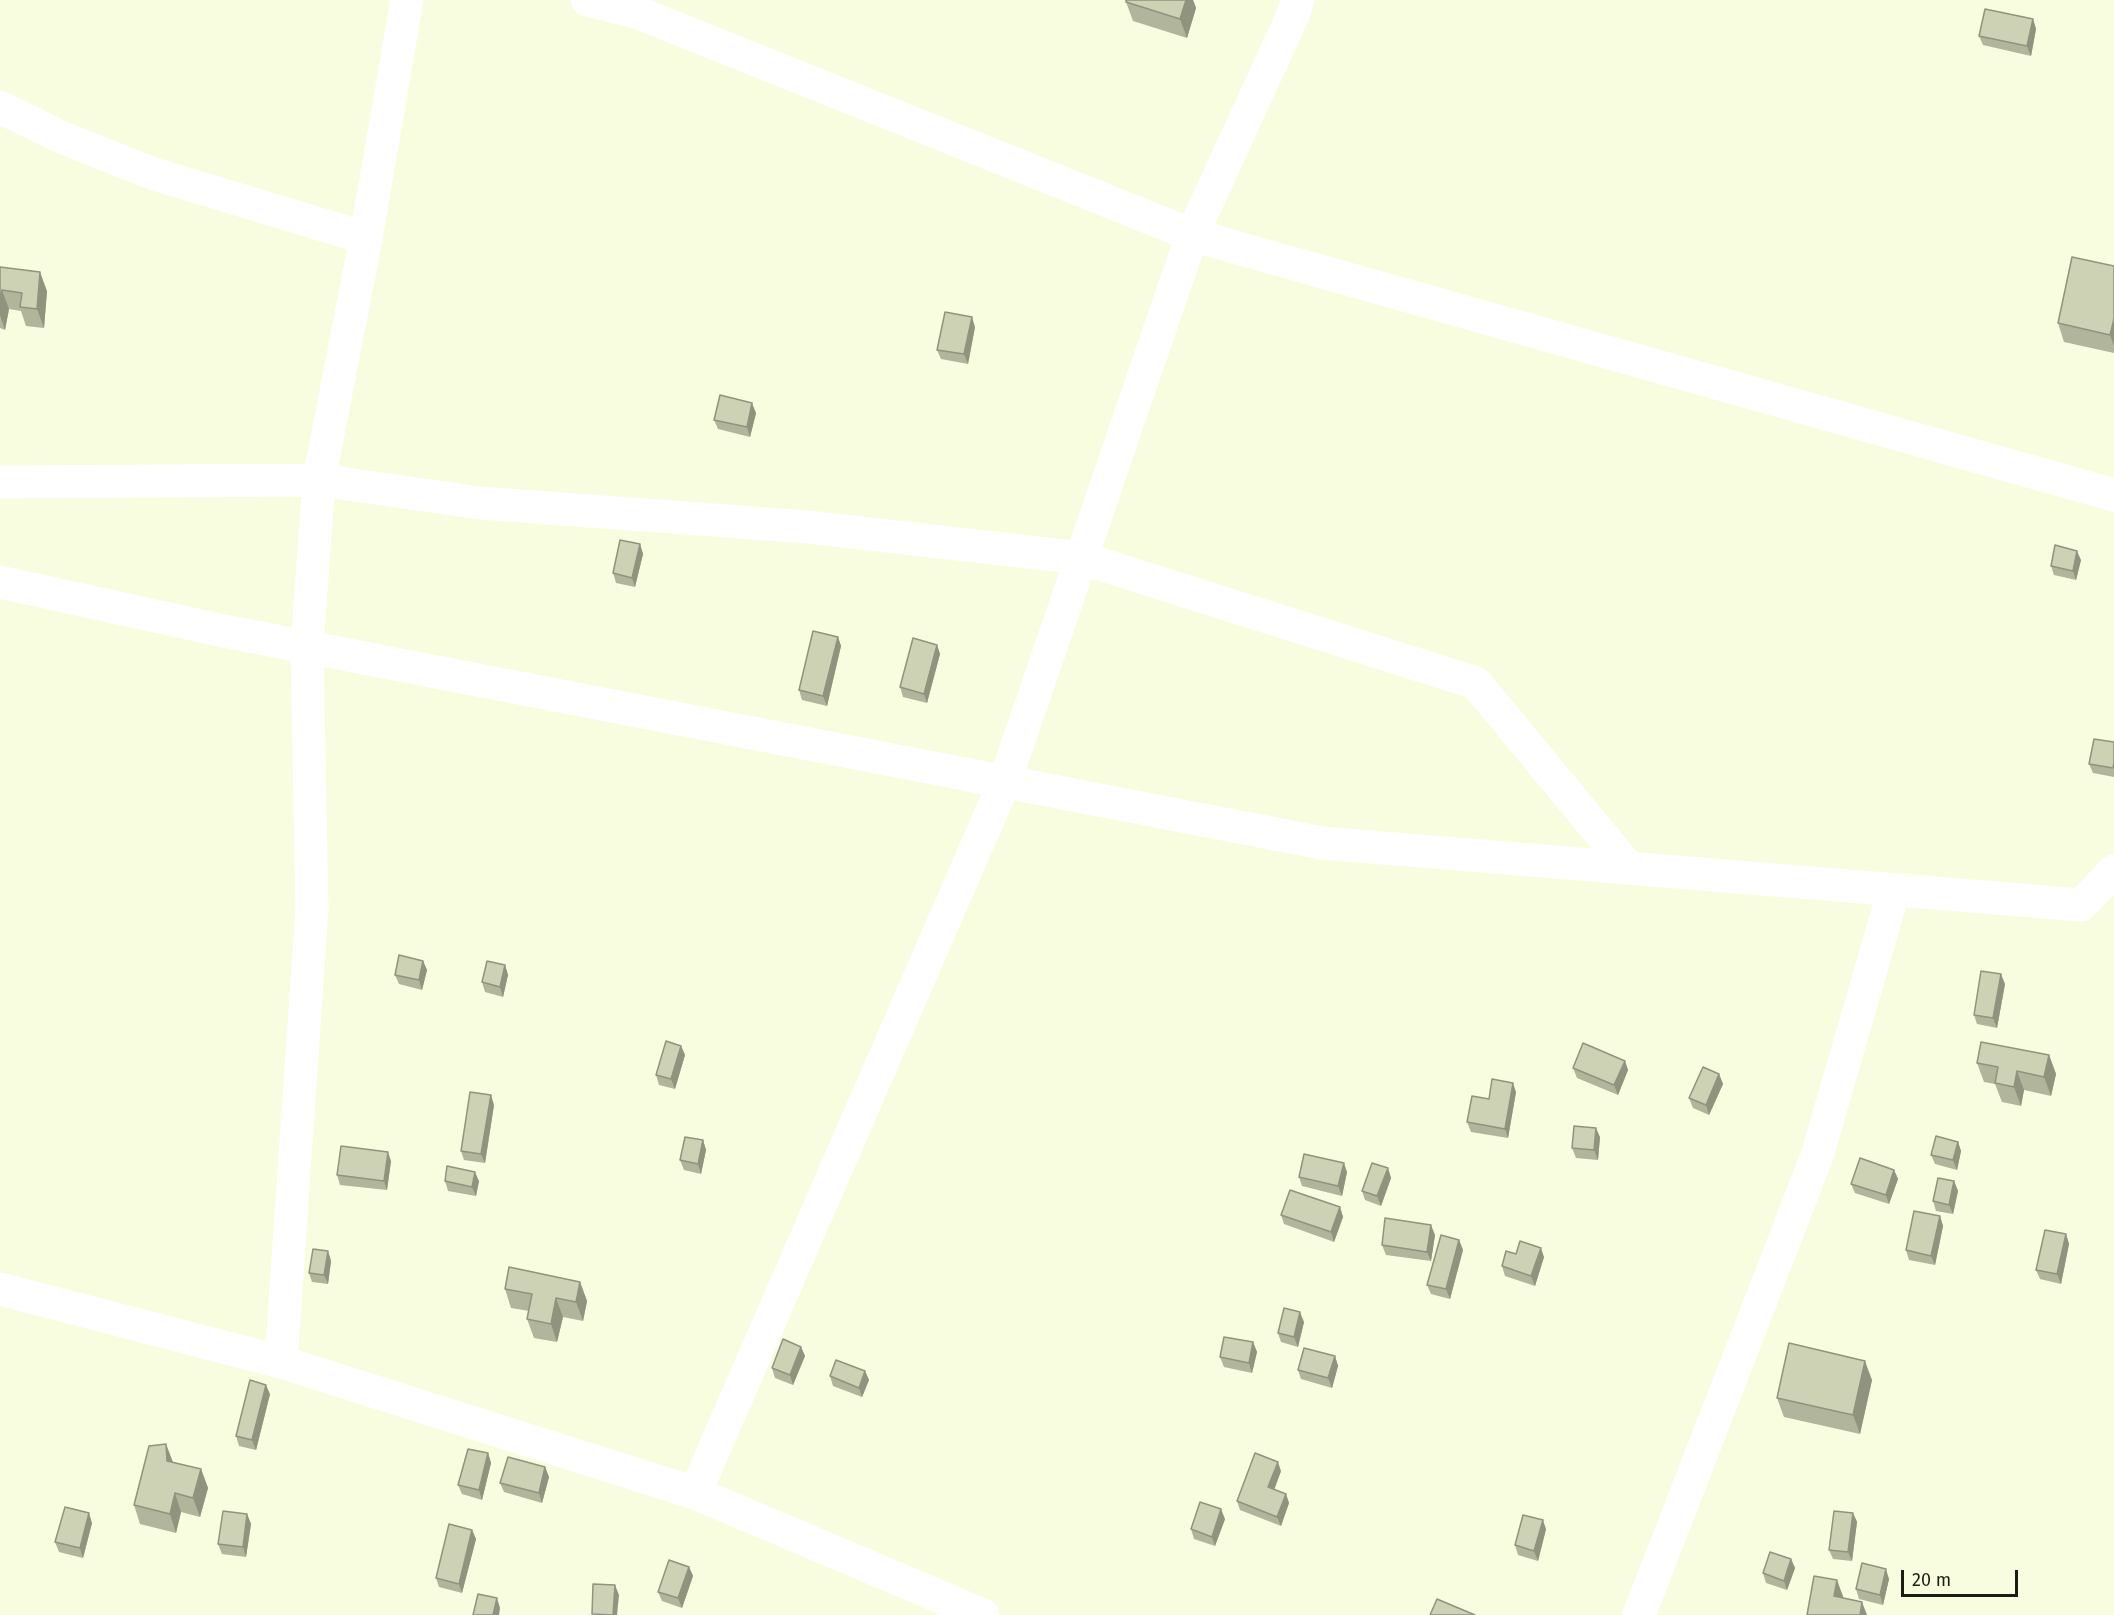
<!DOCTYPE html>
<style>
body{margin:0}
#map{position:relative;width:2114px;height:1615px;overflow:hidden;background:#f8fddf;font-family:"Fira Sans",sans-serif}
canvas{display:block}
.scale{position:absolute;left:1901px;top:1570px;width:117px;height:27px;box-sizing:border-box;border:3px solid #1b1d12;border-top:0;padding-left:8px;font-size:18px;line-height:21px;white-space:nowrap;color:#1b1d12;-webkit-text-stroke:4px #f8fddf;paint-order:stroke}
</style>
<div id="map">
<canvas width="2114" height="1615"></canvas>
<div class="scale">20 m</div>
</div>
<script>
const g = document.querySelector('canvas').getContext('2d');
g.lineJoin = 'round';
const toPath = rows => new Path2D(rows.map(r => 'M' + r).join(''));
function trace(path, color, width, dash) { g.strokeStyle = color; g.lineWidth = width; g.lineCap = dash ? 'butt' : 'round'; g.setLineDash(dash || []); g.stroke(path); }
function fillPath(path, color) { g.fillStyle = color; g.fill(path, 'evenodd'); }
trace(toPath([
 [587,0,636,12,1192,235,2114,495],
 [0,107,61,137,154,174,366,238],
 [0,482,319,480,480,503,808,527,1081,558,1476,683,1628,867],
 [0,582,224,631,1322,843,2081,905,2114,871],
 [0,1289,281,1362,695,1493,983,1615],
 [281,1362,312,909,307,647,319,480,366,238,407,0],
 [695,1493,1005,781,1192,235,1293,15,1298,0],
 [1639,1615,1817,1156,1894,890]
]), '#fff', 33);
fillPath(toPath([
 [1126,0,1193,0,1196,8,1187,38,1133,21,1126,2],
 [2033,19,2036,29,2031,56,1983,45,1979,36],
 [2114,266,2114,353,2064,342,2058,323],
 [0,267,47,291,44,328,26,326,21,311,9,309,5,330,0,328],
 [975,327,968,364,941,359,937,350],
 [756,413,750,437,718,429,714,420],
 [640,544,643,554,635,587,616,583,613,573],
 [2081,560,2076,580,2054,575,2051,566],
 [838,637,841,646,827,706,802,700,799,690],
 [937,645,940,654,927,703,903,697,900,687],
 [2114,742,2114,777,2093,773,2089,764],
 [423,961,427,970,422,990,399,984,395,975],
 [505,965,508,975,503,997,485,992,482,982],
 [2005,984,1997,1028,1977,1024,1974,1015],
 [681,1046,685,1055,675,1089,659,1085,656,1075],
 [2049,1055,2056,1074,2051,1096,2024,1090,2021,1106,2002,1102,1995,1084,1984,1082,1977,1063],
 [1625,1061,1628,1070,1618,1095,1577,1078,1573,1068],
 [1719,1074,1723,1084,1709,1115,1693,1108,1689,1098],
 [1516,1092,1508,1138,1471,1132,1467,1122,1489,1099],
 [494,1105,485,1163,464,1160,461,1151],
 [1600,1137,1598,1160,1576,1158,1572,1148],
 [703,1140,706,1150,701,1174,684,1170,680,1160],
 [1958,1142,1961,1151,1957,1170,1935,1164,1931,1155],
 [391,1161,387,1190,340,1185,337,1175],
 [1388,1168,1391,1178,1381,1206,1365,1200,1362,1191],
 [1894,1170,1898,1179,1889,1204,1855,1193,1851,1184],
 [1347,1172,1342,1196,1302,1186,1299,1177],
 [445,1181,479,1181,476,1196,448,1191],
 [1954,1181,1958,1191,1953,1214,1936,1211,1933,1201],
 [1340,1207,1343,1217,1334,1242,1284,1224,1281,1215],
 [1940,1216,1943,1226,1935,1265,1909,1260,1906,1250],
 [2066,1234,2069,1244,2061,1284,2040,1279,2036,1270],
 [1435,1235,1431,1261,1386,1255,1382,1245],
 [1459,1240,1463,1250,1450,1299,1431,1294,1427,1285],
 [328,1251,331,1261,328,1284,312,1282,309,1273],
 [1516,1254,1544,1257,1535,1286,1505,1276,1502,1266],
 [580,1282,587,1301,583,1321,563,1317,557,1342,534,1338,527,1319,529,1311,511,1308,505,1289],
 [1304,1322,1298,1347,1281,1342,1278,1333],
 [1253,1342,1257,1352,1252,1373,1224,1367,1220,1357],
 [801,1347,805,1356,793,1385,775,1378,772,1368],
 [1335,1356,1338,1366,1332,1388,1301,1379,1298,1370],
 [865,1371,869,1380,862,1397,833,1386,830,1376],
 [1872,1380,1860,1434,1784,1417,1777,1398],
 [270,1394,256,1450,239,1446,236,1436],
 [166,1444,173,1462,201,1469,208,1488,200,1517,181,1512,176,1533,140,1524,134,1505],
 [488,1453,491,1463,482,1500,462,1494,458,1485],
 [545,1467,549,1477,542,1503,504,1492,500,1483],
 [1281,1471,1274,1489,1286,1494,1289,1503,1281,1526,1240,1510,1237,1501],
 [1853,1513,1857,1522,1852,1561,1833,1559,1829,1550],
 [247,1514,251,1524,246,1557,222,1554,218,1544],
 [1225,1519,1215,1546,1194,1539,1191,1529],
 [92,1523,83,1558,59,1552,55,1542],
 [1546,1529,1538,1561,1518,1555,1515,1545],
 [472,1530,476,1539,462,1593,439,1587,436,1578],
 [1791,1559,1795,1568,1787,1590,1766,1583,1763,1573],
 [689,1567,693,1576,682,1608,662,1601,658,1592],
 [1889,1579,1883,1605,1859,1599,1856,1589]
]), '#b0b59b');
fillPath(toPath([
 [1186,0,1193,0,1196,8,1187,38,1180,19],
 [2033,19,2036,29,2031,56,2027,46],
 [40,272,47,291,44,328,37,309],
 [2,290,9,309,5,330,0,315,0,303],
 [972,317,975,327,968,364,964,354],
 [2114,319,2114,346,2110,335],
 [752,403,756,413,750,437,747,427],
 [640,544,643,554,635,587,632,578],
 [2077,551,2081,560,2076,580,2073,571],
 [838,637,841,646,827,706,823,696],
 [937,645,940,654,927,703,924,694],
 [423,961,427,970,422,990,419,980],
 [505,965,508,975,503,997,500,987],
 [2001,974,2005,984,1997,1028,1993,1018],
 [681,1046,685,1055,675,1089,671,1079],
 [2049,1055,2056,1074,2051,1096,2044,1077],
 [1625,1061,1628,1070,1618,1095,1614,1085],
 [2017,1071,2024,1090,2021,1106,2014,1087],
 [1719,1074,1723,1084,1709,1115,1706,1105],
 [1513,1083,1516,1092,1508,1138,1505,1129],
 [491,1095,494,1105,485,1163,481,1154],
 [1596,1128,1600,1137,1598,1160,1594,1150],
 [703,1140,706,1150,701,1174,698,1164],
 [1958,1142,1961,1151,1957,1170,1953,1160],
 [388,1152,391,1161,387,1190,384,1181],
 [1344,1163,1347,1172,1342,1196,1338,1186],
 [1388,1168,1391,1178,1381,1206,1377,1196],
 [1894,1170,1898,1179,1889,1204,1886,1195],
 [475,1172,479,1181,476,1196,472,1187],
 [1954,1181,1958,1191,1953,1214,1949,1205],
 [1340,1207,1343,1217,1334,1242,1331,1232],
 [1940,1216,1943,1226,1935,1265,1931,1256],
 [1431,1225,1435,1235,1431,1261,1427,1252],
 [2066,1234,2069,1244,2061,1284,2057,1274],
 [1459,1240,1463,1250,1450,1299,1446,1289],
 [1541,1248,1544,1257,1535,1286,1531,1276],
 [328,1251,331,1261,328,1284,324,1275],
 [580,1282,587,1301,583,1321,576,1302],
 [556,1298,563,1317,557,1342,551,1324],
 [1300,1312,1304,1322,1298,1347,1294,1337],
 [1253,1342,1257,1352,1252,1373,1249,1363],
 [801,1347,805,1356,793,1385,790,1375],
 [1335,1356,1338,1366,1332,1388,1328,1378],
 [1865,1361,1872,1380,1860,1434,1853,1415],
 [865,1371,869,1380,862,1397,859,1388],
 [266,1385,270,1394,256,1450,252,1440],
 [166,1444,173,1463,167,1461],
 [488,1453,491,1463,482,1500,479,1490],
 [1278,1462,1281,1471,1272,1496,1268,1487],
 [545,1467,549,1477,542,1503,539,1493],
 [201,1469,208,1488,200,1517,193,1498],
 [175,1493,181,1512,176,1533,170,1514],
 [1286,1494,1289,1503,1281,1526,1277,1517],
 [1221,1509,1225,1519,1215,1546,1212,1537],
 [89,1513,92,1523,83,1558,80,1548],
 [1853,1513,1857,1522,1852,1561,1848,1552],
 [247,1514,251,1524,246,1557,243,1547],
 [1543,1520,1546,1529,1538,1561,1534,1551],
 [472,1530,476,1539,462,1593,459,1584],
 [1791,1559,1795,1568,1787,1590,1784,1581],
 [689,1567,693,1576,682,1608,678,1598],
 [1886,1569,1889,1579,1883,1605,1880,1595],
 [1837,1580,1844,1599,1834,1596],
 [615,1585,619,1595,617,1615,613,1615],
 [497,1598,500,1608,499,1615,493,1615],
 [1862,1602,1867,1615,1860,1615]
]), '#90937e');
const building = toPath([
 [1126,0,1186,0,1180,19,1126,2,1126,0],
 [1985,9,2033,19,2027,46,1979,36,1985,9],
 [2072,257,2114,266,2114,319,2110,335,2058,323,2072,257],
 [0,267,40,272,37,309,20,307,22,293,2,290,0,303,0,267],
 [945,312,972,317,964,354,937,350,945,312],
 [720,395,752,403,747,427,714,420,720,395],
 [620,540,640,544,632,578,613,573,620,540],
 [2055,545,2077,551,2073,571,2051,566,2055,545],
 [813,631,838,637,823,696,799,690,813,631],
 [913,638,937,645,924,694,900,687,913,638],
 [2094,739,2114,742,2114,762,2113,768,2089,764,2094,739],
 [399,955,423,961,419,980,395,975,399,955],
 [487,961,505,965,500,987,482,982,487,961],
 [1981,971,2001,974,1993,1018,1974,1015,1981,971],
 [666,1041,681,1046,671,1079,656,1075,666,1041],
 [1981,1042,2049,1055,2044,1077,2017,1071,2014,1087,1995,1083,1998,1067,1977,1063,1981,1042],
 [1583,1043,1625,1061,1614,1085,1573,1068,1583,1043],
 [1703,1067,1719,1074,1706,1105,1689,1098,1703,1067],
 [1492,1079,1513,1083,1505,1129,1467,1122,1472,1096,1489,1099,1492,1079],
 [470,1092,491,1095,481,1154,461,1151,470,1092],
 [1574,1126,1596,1128,1594,1150,1572,1148,1574,1126],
 [1936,1136,1958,1142,1953,1160,1931,1155,1936,1136],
 [685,1137,703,1140,698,1164,680,1160,685,1137],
 [341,1146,388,1152,384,1181,337,1175,341,1146],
 [1304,1154,1344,1163,1338,1186,1299,1177,1304,1154],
 [1860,1158,1894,1170,1886,1195,1851,1184,1860,1158],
 [1372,1163,1388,1168,1377,1196,1362,1191,1372,1163],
 [447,1166,475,1172,472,1187,445,1181,447,1166],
 [1938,1178,1954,1181,1949,1205,1933,1201,1938,1178],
 [1290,1190,1340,1207,1331,1232,1281,1215,1290,1190],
 [1914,1211,1940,1216,1931,1256,1906,1250,1914,1211],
 [1385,1218,1431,1225,1427,1252,1382,1245,1385,1218],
 [2045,1230,2066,1234,2057,1274,2036,1270,2045,1230],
 [1441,1235,1459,1240,1446,1289,1427,1285,1441,1235],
 [1520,1241,1541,1248,1531,1276,1502,1266,1506,1251,1516,1254,1520,1241],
 [313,1249,328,1251,324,1275,309,1273,313,1249],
 [509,1267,580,1282,576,1302,556,1298,551,1324,527,1319,532,1294,505,1289,509,1267],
 [1284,1308,1300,1312,1294,1337,1278,1333,1284,1308],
 [1224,1337,1253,1342,1249,1363,1220,1357,1224,1337],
 [783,1339,801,1347,790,1375,772,1368,783,1339],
 [1789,1343,1865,1361,1853,1415,1777,1398,1789,1343],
 [1304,1348,1335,1356,1328,1378,1298,1370,1304,1348],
 [836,1360,865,1371,859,1388,830,1376,836,1360],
 [250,1380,266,1385,252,1440,236,1436,250,1380],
 [166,1444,167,1461,201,1469,193,1498,175,1493,170,1514,134,1505,149,1446,166,1444],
 [468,1449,488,1453,479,1490,458,1485,468,1449],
 [1255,1453,1278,1462,1268,1487,1286,1494,1277,1517,1237,1501,1255,1453],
 [508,1457,545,1467,539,1493,500,1483,508,1457],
 [1200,1502,1221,1509,1212,1537,1191,1529,1200,1502],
 [65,1507,89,1513,80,1548,55,1542,65,1507],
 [223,1511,247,1514,243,1547,218,1544,223,1511],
 [1834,1511,1853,1513,1848,1552,1829,1550,1834,1511],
 [1523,1515,1543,1520,1534,1551,1515,1545,1523,1515],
 [449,1524,472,1530,459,1584,436,1578,449,1524],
 [1770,1552,1791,1559,1784,1581,1763,1573,1770,1552],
 [669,1560,689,1567,678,1598,658,1592,669,1560],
 [1862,1563,1886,1569,1880,1595,1856,1589,1862,1563],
 [1814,1576,1837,1580,1834,1596,1862,1602,1860,1615,1807,1615,1814,1576],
 [593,1584,615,1585,613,1615,592,1614,593,1584],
 [478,1594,497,1598,493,1615,473,1615,478,1594],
 [1437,1599,1475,1615,1430,1615,1437,1599]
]);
fillPath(building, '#cdd2b4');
trace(building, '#90937e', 1.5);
</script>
